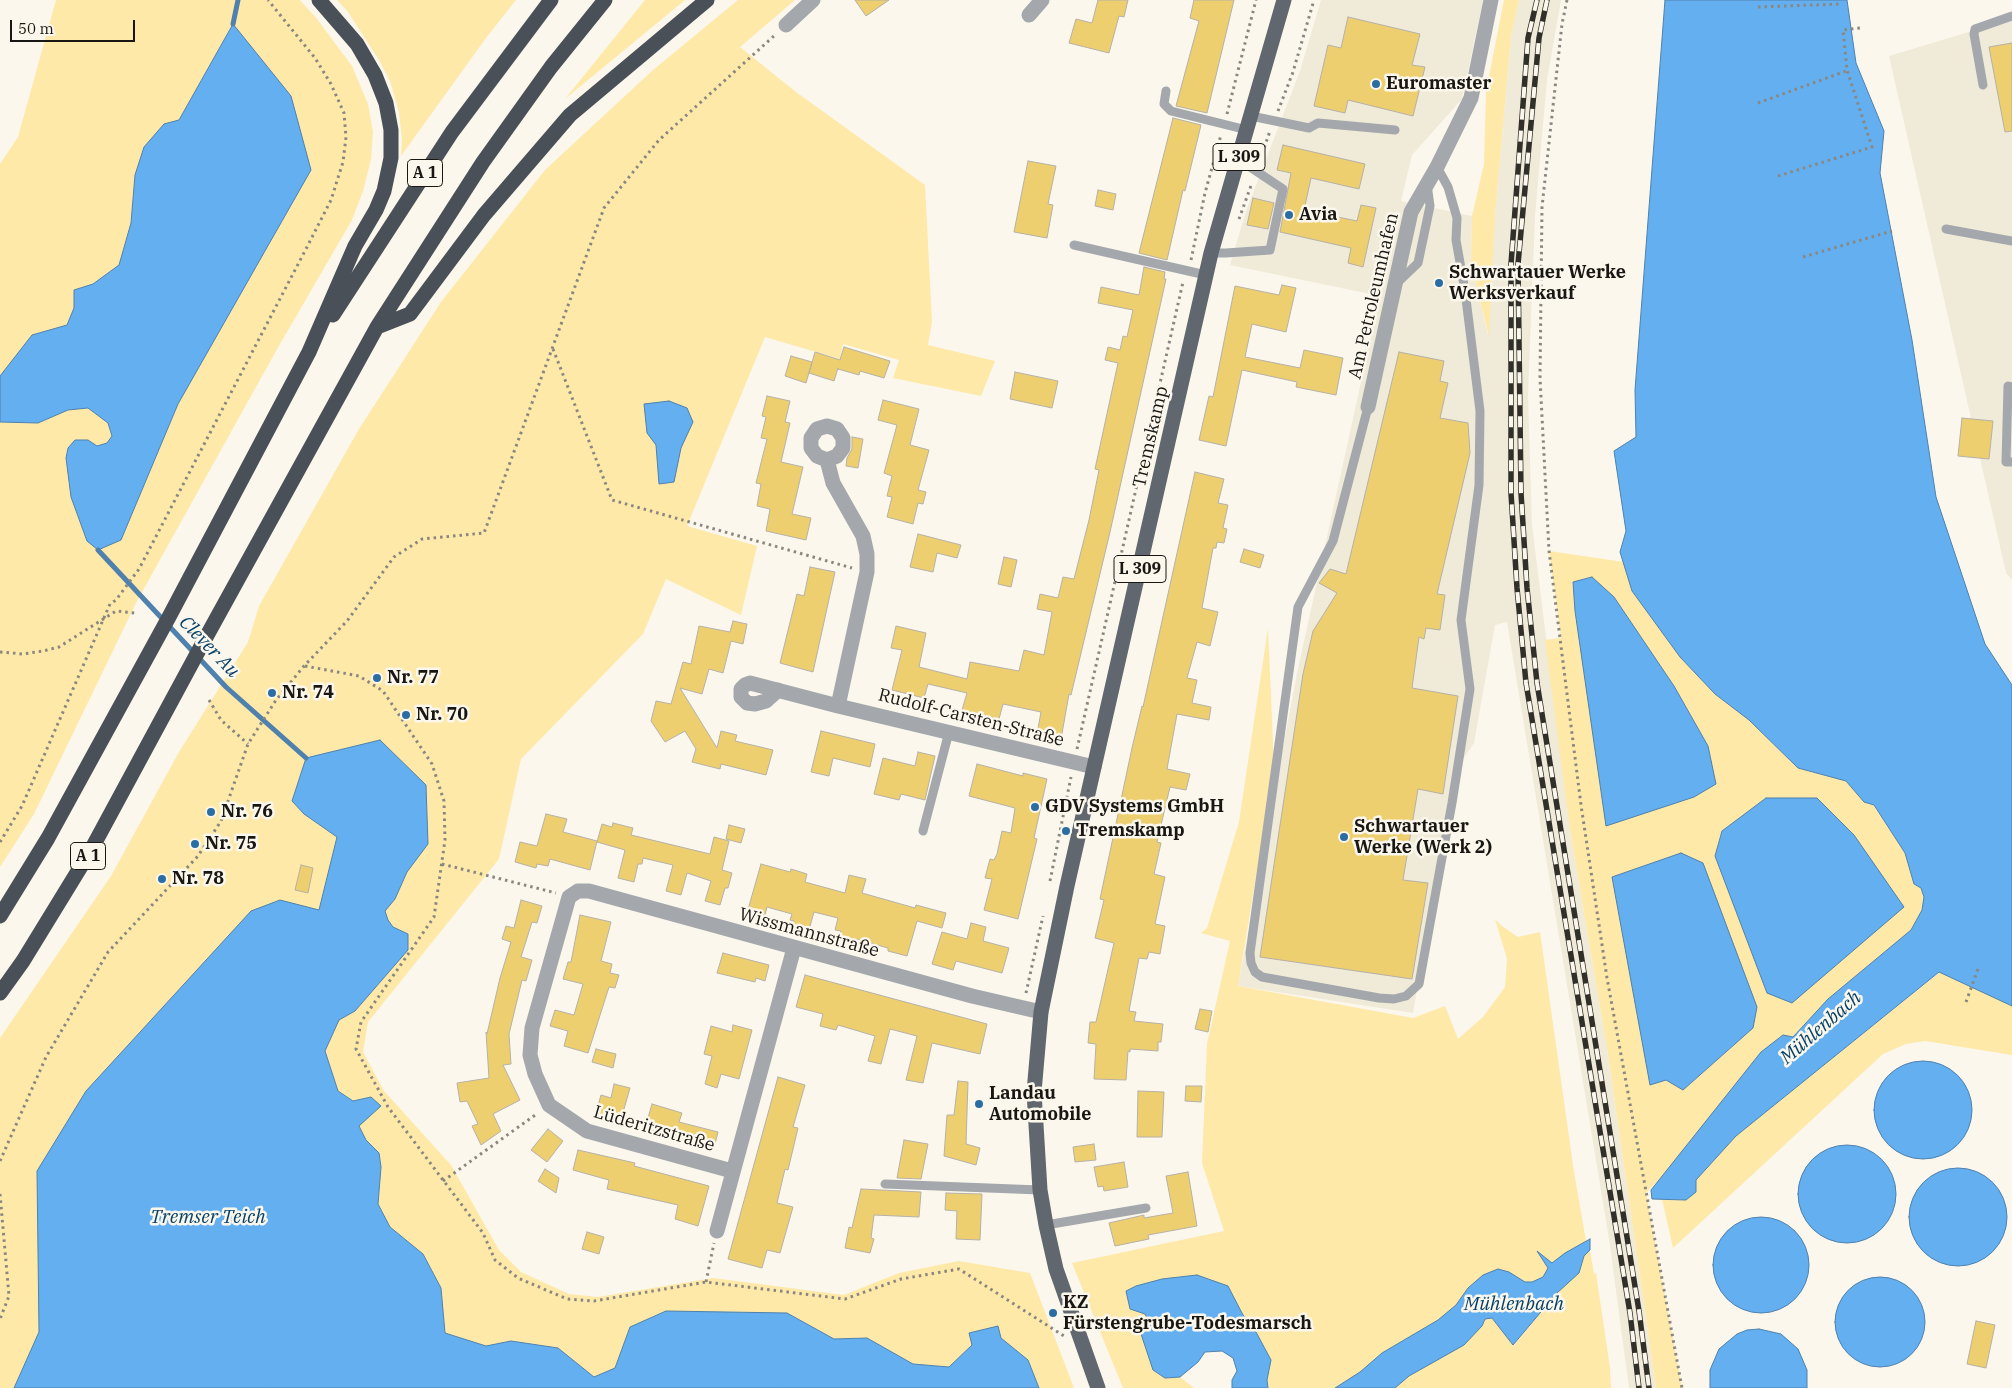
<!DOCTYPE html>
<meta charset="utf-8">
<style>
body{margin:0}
#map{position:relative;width:2012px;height:1388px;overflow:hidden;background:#fbf7ec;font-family:"IBM Plex Serif",serif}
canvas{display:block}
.scale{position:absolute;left:10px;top:20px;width:125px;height:22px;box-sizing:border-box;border:2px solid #191713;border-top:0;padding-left:6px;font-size:15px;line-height:18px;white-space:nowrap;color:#191713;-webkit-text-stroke:4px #fbf7ec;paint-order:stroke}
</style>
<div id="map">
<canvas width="2012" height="1388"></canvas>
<div class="scale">50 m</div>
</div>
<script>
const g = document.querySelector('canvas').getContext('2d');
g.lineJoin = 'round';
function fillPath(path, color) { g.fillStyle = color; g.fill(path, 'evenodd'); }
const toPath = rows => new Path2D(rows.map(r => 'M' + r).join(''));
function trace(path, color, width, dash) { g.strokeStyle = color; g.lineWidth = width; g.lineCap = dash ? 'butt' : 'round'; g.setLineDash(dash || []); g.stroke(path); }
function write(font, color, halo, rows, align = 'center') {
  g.font = font + ' "IBM Plex Serif",serif'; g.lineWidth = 5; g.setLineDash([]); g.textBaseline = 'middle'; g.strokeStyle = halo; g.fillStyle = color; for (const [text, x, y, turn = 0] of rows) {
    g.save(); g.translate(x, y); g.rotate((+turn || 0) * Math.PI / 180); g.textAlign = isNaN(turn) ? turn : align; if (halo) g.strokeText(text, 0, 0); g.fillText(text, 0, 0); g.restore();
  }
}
fillPath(toPath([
 [1321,0,1483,0,1462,99,1412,155,1401,201,1472,216,1471,264,1488,335,1495,215,1511,36,1519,0,1561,0,1547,80,1535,216,1528,395,1532,525,1570,830,1608,1054,1656,1388,1629,1388,1609,1239,1507,622,1495,625,1474,743,1455,771,1413,1013,1238,986,1297,673,1380,296,1230,265,1246,211,1300,71],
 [2012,19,2012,580,2006,573,1889,56]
]), '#f0ead8');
fillPath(toPath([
 [56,0,300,0,317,19,352,66,368,104,373,132,371,159,363,191,352,220,276,351,137,601,34,814,0,867,0,422,38,423,68,410,88,408,108,423,112,436,107,443,97,446,88,440,68,448,66,458,71,497,121,540,178,404,291,96,232,25,179,121,164,124,135,175,131,223,119,265,93,284,74,290,74,308,67,325,32,335,0,376,0,164,18,137],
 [337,0,516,0,486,38,401,156,402,139,399,112,390,81,379,60,348,12],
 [645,0,685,0,565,99],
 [738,0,795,0,740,47,796,92,925,185,932,322,928,345,995,361,981,396,893,378,899,360,843,344,840,359,765,337,687,526,757,546,741,615,666,579,643,634,521,759,499,859,368,1022,363,1052,384,1091,451,1165,499,1250,521,1272,569,1294,598,1297,713,1278,844,1295,899,1273,959,1261,1030,1273,1074,1388,1039,1388,1028,1360,1001,1338,997,1326,972,1345,949,1367,913,1364,867,1338,834,1339,787,1313,630,1327,615,1368,594,1377,558,1348,511,1341,486,1346,445,1333,441,1288,423,1254,390,1227,378,1204,381,1167,379,1153,366,1140,359,1126,371,1097,353,1101,338,1091,325,1051,339,1020,355,1011,408,950,408,934,393,927,388,920,384,911,395,899,407,872,428,844,380,740,306,758,292,801,304,814,337,837,319,911,280,900,86,1091,38,1171,39,1332,14,1388,0,1388,0,1038,111,876,179,752,248,642,259,606,359,429,441,302,545,170,653,70],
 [1504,0,1519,0,1511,36,1495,215,1489,337,1471,264,1472,216,1484,164,1486,92],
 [1549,551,1624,562,1632,591,1680,657,1715,694,1749,720,1798,768,1846,781,1864,802,1873,805,1905,853,1914,884,1921,888,1924,897,1922,910,1911,930,1828,999,1646,1193,1682,1388,1656,1388,1608,1054,1570,830,1545,640,1561,638],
 [1614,597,1674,686,1708,746],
 [1722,831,1768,993,1715,856],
 [1753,1028,1683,1090,1666,1079,1651,1085],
 [1268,628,1274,767,1238,986,1413,1018,1445,1006,1458,1039,1483,1017,1505,987,1507,959,1495,919,1502,926,1518,937,1540,932,1574,1172,1586,1241,1552,1263,1538,1252,1548,1268,1543,1277,1532,1282,1525,1283,1518,1278,1468,1288,1456,1305,1438,1320,1382,1353,1360,1372,1335,1388,1268,1388,1267,1380,1271,1360,1256,1332,1243,1315,1228,1286,1145,1314,1151,1325,1165,1378,1180,1377,1194,1388,1123,1388,1072,1263,1224,1231,1202,1163,1207,1044,1230,941,1201,933,1207,928,1239,822],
 [1940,972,2012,1006,2012,1055,1925,1041,1906,1044,1883,1054,1673,1248,1662,1199,1686,1200,1696,1180,1736,1136],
 [1590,1250,1594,1274,1596,1273,1610,1368,1611,1388,1395,1388,1409,1376,1482,1326,1485,1319,1492,1318,1514,1345,1557,1293,1579,1273,1584,1256]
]), '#fee9a9');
const water = toPath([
 [1665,0,1847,0,1856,63,1884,131,1880,173,1912,340,1936,497,1985,644,2012,685,2012,1006,1939,972,1736,1136,1696,1180,1696,1192,1686,1200,1652,1199,1651,1190,1761,1052,1783,1035,1793,1037,1828,999,1911,930,1922,910,1924,897,1921,888,1914,884,1905,853,1874,805,1864,802,1846,781,1798,768,1749,720,1715,694,1680,657,1632,591,1620,552,1626,531,1614,451,1636,437,1635,390,1665,0],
 [233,24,291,96,311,170,178,404,121,540,98,550,87,541,71,497,66,458,68,448,75,440,88,440,97,446,107,443,112,436,108,423,88,408,68,410,38,423,0,422,0,376,32,335,67,325,74,308,74,290,93,284,119,265,131,223,135,175,144,147,164,124,179,120,233,24],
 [669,401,687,408,693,422,681,448,674,482,659,484,656,445,647,433,644,404,669,401],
 [1592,577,1614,597,1674,686,1708,746,1716,784,1694,797,1606,826,1575,611,1573,582,1592,577],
 [380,740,426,785,428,844,407,872,395,899,385,911,388,920,393,927,408,934,408,950,355,1011,339,1020,325,1051,338,1091,353,1101,371,1097,381,1106,359,1126,366,1140,379,1153,381,1167,378,1204,390,1227,423,1254,441,1288,445,1333,486,1346,511,1341,558,1348,594,1377,615,1368,630,1327,666,1311,787,1313,834,1339,867,1338,913,1364,949,1367,972,1345,969,1333,998,1326,1001,1338,1028,1360,1039,1388,14,1388,39,1332,37,1171,86,1091,251,911,280,900,319,910,337,837,304,814,292,801,306,758,380,740],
 [1766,798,1817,798,1854,835,1904,907,1792,1003,1767,993,1715,856,1722,831,1766,798],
 [1681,853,1703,863,1757,1007,1753,1028,1683,1090,1666,1080,1650,1085,1612,877,1681,853],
 '1874 1110a49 49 0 1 1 98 0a49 49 0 1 1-98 0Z',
 '1798 1194a49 49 0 1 1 98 0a49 49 0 1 1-98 0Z',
 '1909 1217a49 49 0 1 1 98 0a49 49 0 1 1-98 0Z',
 '1713 1265a48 48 0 1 1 96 0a48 48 0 1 1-96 0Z',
 [1590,1239,1590,1250,1584,1256,1579,1273,1557,1293,1513,1345,1492,1318,1485,1319,1482,1326,1464,1345,1409,1376,1395,1388,1335,1388,1360,1372,1382,1353,1438,1320,1456,1305,1468,1288,1483,1275,1498,1269,1509,1272,1525,1282,1532,1282,1543,1277,1548,1268,1537,1251,1552,1263,1565,1253,1590,1239],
 [1197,1275,1228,1286,1243,1315,1256,1332,1271,1360,1267,1380,1268,1388,1232,1388,1232,1380,1237,1371,1233,1358,1222,1351,1205,1352,1198,1362,1180,1377,1165,1378,1153,1370,1140,1331,1150,1324,1145,1314,1130,1309,1126,1291,1136,1286,1162,1279,1197,1275],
 '1835 1322a45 45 0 1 1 90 0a45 45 0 1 1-90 0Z',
 [1759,1329,1781,1334,1798,1349,1807,1370,1807,1388,1710,1388,1710,1370,1719,1349,1737,1334,1747,1330,1759,1329]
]);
fillPath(water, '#64afef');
trace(water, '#4e81ad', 1);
trace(toPath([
 [233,24,238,0],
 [98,550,226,687,306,758]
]), '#4e81ad', 5);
const building = toPath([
 [855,0,889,0,866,16,855,0],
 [1098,0,1128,0,1124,17,1119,16,1109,53,1069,43,1076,19,1092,23,1098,0],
 [1194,0,1234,0,1207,113,1176,106,1199,21,1190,18,1194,0],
 [1348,17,1420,34,1412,65,1425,67,1413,116,1348,100,1345,113,1314,106,1328,45,1341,48,1348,17],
 [2012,43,2012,131,2005,132,1989,47,2012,43],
 [1173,118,1201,125,1185,191,1183,190,1167,260,1139,253,1173,118],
 [1283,145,1365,164,1359,189,1311,178,1304,210,1357,221,1361,205,1376,208,1363,267,1348,263,1351,248,1280,232,1291,173,1277,170,1283,145],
 [1028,161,1056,166,1048,204,1053,205,1047,238,1014,232,1028,161],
 [1098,190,1116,194,1113,210,1095,206,1098,190],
 [1253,198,1274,203,1268,229,1247,225,1253,198],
 [1144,267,1165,272,1164,279,1166,279,1110,532,1071,695,1069,694,1061,739,1037,734,1041,712,1003,704,999,719,962,710,967,693,928,684,924,698,892,690,902,650,891,648,896,626,926,633,919,667,967,679,970,662,1019,671,1024,650,1044,655,1052,612,1037,609,1040,594,1058,598,1063,577,1074,579,1089,520,1099,470,1095,469,1118,363,1105,360,1108,347,1120,350,1123,336,1127,337,1133,310,1098,303,1101,287,1139,295,1144,267],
 [1282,285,1296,288,1286,332,1252,324,1245,357,1300,368,1304,350,1343,358,1336,395,1296,387,1297,382,1242,370,1226,446,1199,440,1209,396,1213,397,1235,286,1279,295,1282,285],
 [844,347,890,361,884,378,860,371,859,375,838,369,838,368,834,381,809,373,815,352,840,360,844,347],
 [1399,352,1444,361,1440,381,1448,383,1440,418,1468,423,1470,453,1437,594,1445,595,1440,630,1426,628,1424,639,1419,637,1412,688,1458,696,1443,794,1418,789,1403,880,1428,883,1412,979,1260,957,1303,674,1313,631,1337,593,1319,583,1330,569,1346,574,1399,352],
 [791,356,812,362,806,383,785,376,791,356],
 [1015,372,1058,381,1052,408,1010,399,1015,372],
 [767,396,790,401,785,422,790,423,781,462,803,467,792,514,811,518,806,540,766,531,770,509,757,506,761,484,756,483,767,439,761,438,766,417,762,416,767,396],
 [883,400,919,409,910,445,929,450,918,490,926,492,923,504,918,503,913,524,887,517,892,497,887,496,892,476,884,473,897,425,878,420,883,400],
 [1962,418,1993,421,1989,459,1958,456,1962,418],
 [852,437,863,439,858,468,846,466,847,458,852,449,852,437],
 [1195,472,1224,479,1218,503,1228,505,1223,528,1227,529,1224,543,1217,542,1216,548,1213,548,1202,608,1218,612,1210,646,1197,642,1187,678,1197,680,1192,703,1211,707,1209,720,1177,714,1167,769,1190,774,1186,790,1170,787,1157,842,1161,843,1154,874,1165,877,1155,924,1165,926,1160,954,1149,952,1147,959,1139,958,1129,1011,1136,1012,1134,1021,1163,1024,1161,1042,1158,1042,1158,1051,1130,1049,1130,1052,1128,1051,1126,1080,1094,1079,1096,1044,1088,1043,1090,1022,1096,1022,1114,943,1095,938,1104,900,1100,899,1132,748,1142,706,1143,707,1195,472],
 [918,534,961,545,957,558,937,553,933,572,910,567,918,534],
 [1244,549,1264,555,1260,568,1240,562,1244,549],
 [1004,557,1017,560,1011,587,998,584,1004,557],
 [810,567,835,572,813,672,780,663,797,594,804,596,810,567],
 [733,621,747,624,743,644,731,641,723,673,709,669,702,694,680,688,717,748,721,731,737,735,735,741,773,750,766,775,721,764,720,769,692,762,696,749,685,731,665,742,651,721,656,701,671,704,683,662,691,664,699,626,730,632,733,621],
 [821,731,875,744,870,767,833,758,829,776,811,772,821,731],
 [918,752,935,756,925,800,901,794,899,800,874,794,883,758,915,766,918,752],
 [977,764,1023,776,1023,773,1047,779,1034,838,1037,839,1018,919,984,910,992,879,985,878,990,859,994,860,997,854,1002,831,1011,833,1015,808,969,796,977,764],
 [546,814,567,819,563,832,597,841,590,870,550,859,548,866,537,864,536,868,515,862,520,842,537,846,546,814],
 [613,823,633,828,631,835,710,854,714,837,729,841,722,870,732,873,728,888,725,888,720,905,705,901,711,881,687,873,681,895,666,891,673,865,643,858,642,864,638,864,634,882,618,878,625,850,597,842,602,824,612,827,613,823],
 [729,825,745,829,741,843,726,839,729,825],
 [761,864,790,872,791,869,807,874,805,882,845,893,849,875,866,879,862,893,915,908,916,905,946,913,942,928,917,921,907,956,888,951,888,948,856,939,856,943,839,938,841,931,835,930,838,918,814,912,809,930,793,926,794,921,790,920,792,914,767,907,764,918,747,913,761,864],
 [301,865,313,868,308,893,295,890,301,865],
 [521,900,542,906,537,923,532,922,521,957,532,960,526,981,522,980,509,1034,511,1064,503,1065,520,1100,493,1114,501,1131,481,1145,472,1126,478,1124,467,1101,460,1102,457,1083,489,1078,486,1032,487,1034,500,978,511,942,502,939,506,926,514,928,521,900],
 [580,915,611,922,601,961,612,964,610,973,619,975,615,988,609,987,588,1053,564,1046,568,1031,550,1026,555,1010,574,1015,583,984,563,979,568,962,571,962,580,915],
 [971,923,986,927,983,941,1009,948,1002,973,956,961,953,970,932,964,942,932,967,939,971,923],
 [723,953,769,965,765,981,756,978,755,982,717,973,723,953],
 [805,975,987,1024,980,1054,932,1043,923,1083,906,1080,917,1036,890,1029,881,1064,868,1061,875,1036,838,1025,836,1030,820,1026,823,1014,796,1007,805,975],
 [1200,1009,1212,1011,1208,1032,1195,1029,1200,1009],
 [733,1025,752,1030,739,1079,721,1074,717,1088,705,1084,712,1056,704,1054,711,1026,732,1032,733,1025],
 [596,1049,616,1054,613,1068,592,1062,596,1049],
 [778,1077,805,1085,793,1127,798,1128,788,1170,785,1169,777,1203,793,1207,780,1253,767,1250,762,1268,728,1259,778,1077],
 [958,1081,968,1082,966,1144,980,1148,976,1165,944,1156,947,1115,954,1115,958,1081],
 [614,1084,630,1088,620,1123,595,1116,601,1095,611,1098,614,1084],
 [1186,1086,1202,1086,1201,1102,1185,1101,1186,1086],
 [1138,1091,1164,1092,1162,1137,1137,1137,1138,1091],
 [652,1104,682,1113,679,1122,718,1132,714,1148,645,1128,652,1104],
 [548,1129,563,1141,547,1162,531,1150,548,1129],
 [904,1140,928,1144,921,1179,897,1178,904,1140],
 [1094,1144,1096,1160,1075,1162,1073,1147,1094,1144],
 [578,1150,635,1163,634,1166,709,1186,698,1226,675,1219,678,1205,607,1189,609,1180,573,1170,578,1150],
 [1124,1162,1128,1187,1104,1191,1103,1186,1098,1187,1094,1167,1124,1162],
 [545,1169,559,1178,556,1193,538,1181,545,1169],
 [1188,1172,1197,1226,1148,1235,1149,1239,1115,1246,1109,1223,1144,1215,1144,1218,1173,1213,1166,1176,1188,1172],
 [861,1189,921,1192,919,1217,874,1215,871,1238,874,1239,870,1253,845,1248,849,1227,852,1228,861,1189],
 [946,1193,982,1194,980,1240,956,1239,957,1211,945,1210,946,1193],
 [587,1232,604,1237,599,1254,582,1249,587,1232],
 [1976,1321,1995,1325,1986,1368,1967,1364,1976,1321]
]);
fillPath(building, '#eecf70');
trace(building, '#b5b1a7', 1);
trace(toPath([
 [1567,0,1562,24,1542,207,1540,378,1549,551,1581,805,1607,978,1682,1388],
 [1758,7,1841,4],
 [1758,103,1846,71],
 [1278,111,1293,72,1314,0],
 [1227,114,1256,0],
 [1260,160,1270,131],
 [1778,176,1872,147,1847,70,1843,30,1860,28],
 [1239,219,1252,183],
 [1803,257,1892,231],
 [1191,260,1205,193,1221,135],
 [553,349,612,500,852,568],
 [0,652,23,654,43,651,59,647,116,611,135,613],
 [305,666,359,676,383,691,432,764,444,801,445,840,434,917,361,1022,356,1049,388,1107,483,1233,495,1260,518,1278,567,1299,594,1301,706,1282,845,1299,901,1279,959,1269,1064,1336],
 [209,700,221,720,248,744],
 [1077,749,1183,282],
 [0,842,22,806,110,604,116,600,139,569,307,247,331,200,343,162,346,137,344,113,331,84,315,58,268,0],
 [442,864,556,893],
 [1050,881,1071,777],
 [1026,993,1043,916],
 [1966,1002,1978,969],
 [0,1161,46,1057,108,952,198,856,221,821,248,744,276,700,304,666,347,621,394,557,422,539,484,533,604,208,659,140,775,35],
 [443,1181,538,1113],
 [0,1194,9,1296,0,1319],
 [706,1282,714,1243]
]), '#8a8780', 3, [2.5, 4]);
trace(toPath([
 [1983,85,1974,34,1975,29,2012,16],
 [1166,91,1164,104,1171,111,1247,130],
 [1251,116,1309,128,1318,123,1395,130],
 [1946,229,2012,241],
 [1074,245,1206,275],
 [1211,253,1226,253,1270,250,1283,189,1238,159],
 [1397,283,1418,263,1430,206,1427,184],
 [2012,387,2008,386,2006,462,2012,462],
 [1368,407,1333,541,1298,607,1250,953,1251,963,1255,972,1262,977,1379,998,1394,999,1406,996,1419,984,1452,803,1470,689,1461,620,1479,485,1480,411,1465,291,1456,240,1457,218,1448,187,1437,167],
 [923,831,949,732],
 [885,1184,1040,1190],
 [1046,1225,1146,1208]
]), '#a4a8ac', 9);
trace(toPath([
 [1029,15,1042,0],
 [786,25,813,0],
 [1368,407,1411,212,1437,167,1471,98,1491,0],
 [827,460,837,456,843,448,843,438,837,429,827,426,817,429,811,438,811,448,817,456,827,460,833,483,863,536,867,554,867,572,838,706,1094,767],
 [778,690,766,701,755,704,747,703,741,697,741,689,745,685,750,683,838,706],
 [732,1171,587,1131,549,1105,535,1074,530,1055,532,1028,569,897,578,891,589,891,972,996,1041,1012],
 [717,1231,794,948]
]), '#a4a8ac', 15);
trace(toPath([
 [1098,1388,1056,1269,1046,1225,1040,1190,1034,1092,1041,1012,1067,886,1211,253,1284,0]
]), '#60676e', 15);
trace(toPath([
 [333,315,452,132,551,0],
 [377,327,410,314,484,215,570,115,707,0],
 [0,916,48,838,169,617,309,352,355,246,376,210,384,191,391,158,391,130,386,103,375,75,357,44,319,0],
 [0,993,23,961,91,850,199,650,377,327,483,162,551,67,605,0]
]), '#495058', 15);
const rail = toPath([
 [1537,0,1528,38,1511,264,1511,493,1517,588,1526,683,1630,1313,1639,1388],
 [1547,0,1539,38,1518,264,1521,493,1527,588,1537,683,1639,1311,1649,1388]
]);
trace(rail, '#312f2a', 5.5);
trace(rail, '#fbf7ec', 4, [11]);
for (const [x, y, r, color] of [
 [1376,84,5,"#2a6da3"],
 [1289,215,5,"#2a6da3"],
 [1439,283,5,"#2a6da3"],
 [377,678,5,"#2a6da3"],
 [272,693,5,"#2a6da3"],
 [406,715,5,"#2a6da3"],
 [1035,807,5,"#2a6da3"],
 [211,812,5,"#2a6da3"],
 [1066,831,5,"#2a6da3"],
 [1344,837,5,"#2a6da3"],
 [195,844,5,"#2a6da3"],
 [162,879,5,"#2a6da3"],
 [979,1104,5,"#2a6da3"],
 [1053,1313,5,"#2a6da3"]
]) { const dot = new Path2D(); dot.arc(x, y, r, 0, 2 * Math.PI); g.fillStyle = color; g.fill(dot); trace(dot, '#fbf7ec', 2); }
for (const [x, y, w] of [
 [1239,157,52],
 [425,173,35],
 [1140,569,52],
 [88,856,35]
]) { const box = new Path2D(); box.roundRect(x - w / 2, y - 13.5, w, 27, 4); g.fillStyle = '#fbf7ec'; g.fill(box); trace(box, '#191713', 1); }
write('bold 16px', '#191713', null, [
 ["L 309",1239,157],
 ["A 1",425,173],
 ["L 309",1140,569],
 ["A 1",88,856]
]);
write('bold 18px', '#191713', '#fbf7ec', [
 ["Euromaster",1386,84],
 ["Avia",1299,215],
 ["Schwartauer Werke",1449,273],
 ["Werksverkauf",1449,294],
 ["Nr. 77",387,678],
 ["Nr. 74",282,693],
 ["Nr. 70",416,715],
 ["GDV Systems GmbH",1045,807],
 ["Nr. 76",221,812],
 ["Schwartauer",1354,827],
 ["Werke (Werk 2)",1354,848],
 ["Tremskamp",1076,831],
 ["Nr. 75",205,844],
 ["Nr. 78",172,879],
 ["Landau",989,1094],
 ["Automobile",989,1115],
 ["KZ",1063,1303],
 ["Fürstengrube-Todesmarsch",1063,1324]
], 'left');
write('18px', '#191713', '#fbf7ec', [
 ["Am Petroleumhafen",1374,296,-77],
 ["Tremskamp",1151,437,-77],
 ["Rudolf-Carsten-Straße",971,718,14],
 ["Wissmannstraße",809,933,15],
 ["Lüderitzstraße",654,1129,16]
]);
write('italic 19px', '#06416a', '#fbf7ec', [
 ["Clever Au",209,647,46],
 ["Mühlenbach",1821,1028,-41],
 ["Tremser Teich",208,1218],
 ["Mühlenbach",1514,1305]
]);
</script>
